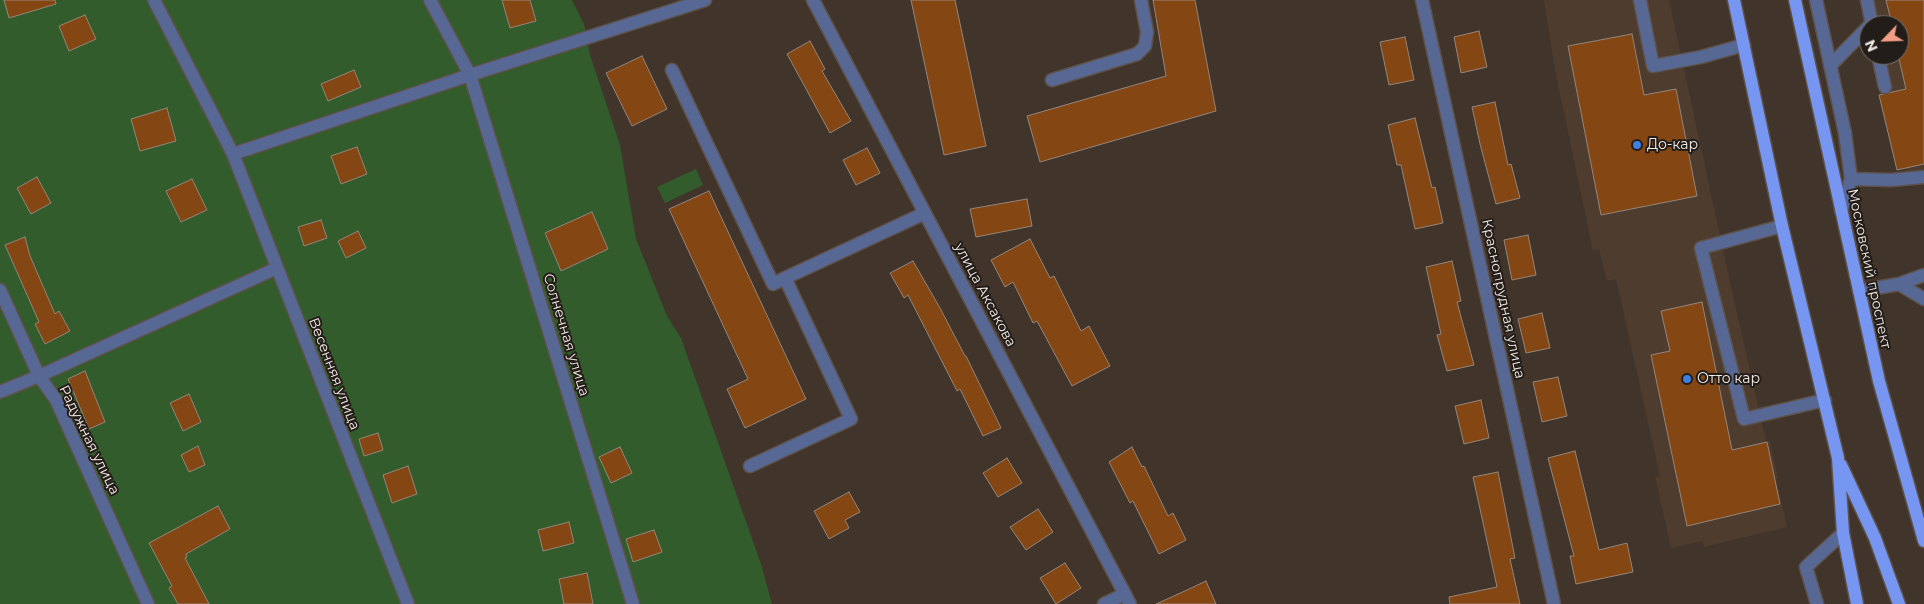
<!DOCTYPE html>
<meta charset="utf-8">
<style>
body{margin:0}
#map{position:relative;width:1924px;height:604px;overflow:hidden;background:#40342b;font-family:Montserrat,sans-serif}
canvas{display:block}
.north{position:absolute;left:1859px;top:15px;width:50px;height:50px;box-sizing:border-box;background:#231d19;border:1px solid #766f6b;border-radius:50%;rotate:246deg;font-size:14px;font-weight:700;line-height:20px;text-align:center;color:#f3eae5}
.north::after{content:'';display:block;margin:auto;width:18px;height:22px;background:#f39f85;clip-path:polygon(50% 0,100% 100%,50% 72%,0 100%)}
</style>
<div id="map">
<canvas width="1924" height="604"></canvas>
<div class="north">N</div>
</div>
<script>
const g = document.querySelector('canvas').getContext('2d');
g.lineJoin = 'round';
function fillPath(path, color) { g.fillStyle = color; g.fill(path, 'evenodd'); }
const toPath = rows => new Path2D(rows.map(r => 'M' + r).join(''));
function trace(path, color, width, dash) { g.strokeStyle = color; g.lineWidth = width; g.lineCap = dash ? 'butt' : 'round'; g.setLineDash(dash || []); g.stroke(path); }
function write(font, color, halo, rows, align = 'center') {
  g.font = font + ' Montserrat,sans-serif'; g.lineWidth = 4; g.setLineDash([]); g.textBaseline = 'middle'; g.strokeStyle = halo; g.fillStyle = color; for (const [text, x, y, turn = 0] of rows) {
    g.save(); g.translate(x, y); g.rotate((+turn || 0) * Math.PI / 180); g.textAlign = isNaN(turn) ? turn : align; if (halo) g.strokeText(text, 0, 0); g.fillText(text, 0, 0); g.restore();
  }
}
fillPath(toPath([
 [1544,0,1669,0,1730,282,1766,441,1770,441,1778,478,1776,479,1787,527,1704,547,1703,541,1671,548,1655,477,1660,476,1616,279,1607,281,1599,249,1593,251,1555,70],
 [1872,0,1924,0,1924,172,1907,175,1883,55,1899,55,1899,25,1877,25]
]), '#4e3c2f');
fillPath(toPath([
 [0,0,572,0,584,24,590,55,620,145,636,239,667,316,681,338,761,564,772,604,0,604],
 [696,169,703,185,665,203,657,187]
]), '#335c2c');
const building = toPath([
 [4,0,55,0,56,4,9,18,4,0],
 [502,0,530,0,536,21,510,28,502,0],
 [911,0,955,0,986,146,944,155,911,0],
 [1153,0,1195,0,1216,111,1040,162,1027,116,1166,76,1153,0],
 [1886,0,1924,0,1924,164,1897,170,1879,95,1906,89,1898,55,1899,25,1892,25,1886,0],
 [85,15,96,39,69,51,59,26,85,15],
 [1479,31,1487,67,1461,73,1454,37,1479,31],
 [1632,34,1644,95,1676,89,1697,196,1601,215,1568,46,1632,34],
 [1405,37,1414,80,1389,85,1380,42,1405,37],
 [810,41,825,69,822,71,851,121,830,133,787,54,810,41],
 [642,56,667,109,632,126,606,73,642,56],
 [354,70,361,87,328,101,321,84,354,70],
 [1495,102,1508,165,1511,164,1520,198,1496,204,1480,144,1472,107,1495,102],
 [167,108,176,141,140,151,131,119,167,108],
 [1415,118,1432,188,1435,187,1443,223,1415,229,1401,165,1397,165,1388,125,1415,118],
 [357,147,367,174,341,184,331,156,357,147],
 [867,148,880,173,856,185,843,160,867,148],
 [37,177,51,203,31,214,17,188,37,177],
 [192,179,207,210,181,222,166,191,192,179],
 [709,191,806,399,745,428,727,389,748,379,669,209,709,191],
 [1027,199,1032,226,976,237,970,209,1027,199],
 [592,212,608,249,561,271,545,233,592,212],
 [321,220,327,238,304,246,298,227,321,220],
 [358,231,366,248,346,258,338,241,358,231],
 [1528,235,1536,275,1512,280,1504,240,1528,235],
 [25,237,30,256,55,314,59,311,70,331,45,344,35,324,39,322,5,245,25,237],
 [1030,239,1050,278,1054,276,1081,331,1089,326,1110,366,1072,386,1037,321,1033,323,1013,282,1005,287,991,260,1030,239],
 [913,261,940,308,965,356,966,356,1001,428,983,436,960,389,957,391,908,295,904,298,890,273,913,261],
 [1452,261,1461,301,1457,302,1474,365,1447,371,1437,335,1441,334,1426,267,1452,261],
 [1702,302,1732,450,1767,442,1780,504,1687,526,1651,355,1670,351,1661,311,1702,302],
 [1542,313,1550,348,1526,353,1518,319,1542,313],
 [85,371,105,422,89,429,68,379,85,371],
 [1558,377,1567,416,1542,422,1533,382,1558,377],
 [189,394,201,422,183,431,170,403,189,394],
 [1481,400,1489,438,1464,444,1455,406,1481,400],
 [378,433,383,450,364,456,359,439,378,433],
 [198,446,205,465,189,472,181,455,198,446],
 [620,447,632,473,611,483,599,457,620,447],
 [1132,447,1142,467,1144,466,1168,516,1173,513,1186,540,1159,554,1133,501,1130,503,1109,462,1132,447],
 [1575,451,1599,550,1627,543,1633,572,1576,584,1570,556,1574,556,1548,458,1575,451],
 [1007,458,1022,483,998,497,983,473,1007,458],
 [408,466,417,494,392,503,383,475,408,466],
 [1498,472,1515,558,1510,559,1520,604,1450,604,1449,597,1497,587,1473,477,1498,472],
 [849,492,860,512,845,520,849,528,829,539,814,511,849,492],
 [218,506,230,529,186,554,187,557,185,558,209,604,178,604,169,588,172,586,149,543,218,506],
 [1038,509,1053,532,1026,550,1010,527,1038,509],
 [569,522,574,543,543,551,538,530,569,522],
 [654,530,662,552,633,562,626,539,654,530],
 [1065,563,1081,588,1056,604,1040,578,1065,563],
 [587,573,593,604,564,604,559,579,587,573],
 [1206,581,1216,604,1156,604,1187,590,1206,581]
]);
fillPath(building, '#844714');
trace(building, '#94857b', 1);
const minor = toPath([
 [154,0,233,154,408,604],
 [430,0,470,75,633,604],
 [813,0,1130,604],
 [1422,0,1554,604],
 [1640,0,1653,66,1701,57,1744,45],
 [1816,0,1845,133,1851,179,1841,211],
 [1867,0,1872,25],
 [1878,55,1885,87],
 [1830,66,1869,26],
 [672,70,773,284,785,278],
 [1052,80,1137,54,1145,46,1147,32,1141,0],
 [233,154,470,75,705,0],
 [1851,179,1891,180,1924,177],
 [1782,226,1701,248,1744,419,1825,400],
 [1899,284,1924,275],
 [0,290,39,376,56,400,148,604],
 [1859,291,1899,284,1924,299],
 [0,392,39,376,277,268],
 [750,466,851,419,785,278,925,213],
 [1104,604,1125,594],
 [1817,604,1806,567,1843,533]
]);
const major = toPath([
 [1734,0,1782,226,1838,458,1843,533,1857,604],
 [1795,0,1879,381,1924,541],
 [1841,465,1875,538,1899,604]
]);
trace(minor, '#5d5149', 15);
trace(major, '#5d5149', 15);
trace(minor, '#586895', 12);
trace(major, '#7796f1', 12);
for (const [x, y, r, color] of [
 [1637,145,5,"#3f7fe0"],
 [1687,379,5,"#3f7fe0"]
]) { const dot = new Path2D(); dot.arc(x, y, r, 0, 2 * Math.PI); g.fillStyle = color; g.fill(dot); trace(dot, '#231d19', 2); }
write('14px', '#f3eae5', '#231d19', [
 ["До-кар",1647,145],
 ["Отто кар",1697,379]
], 'left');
write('14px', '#f3eae5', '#231d19', [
 ["Московский проспект",1869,269,78],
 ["улица Аксакова",985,295,62],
 ["Краснопрудная улица",1503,299,78],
 ["Солнечная улица",566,335,73],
 ["Весенняя улица",334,374,69],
 ["Радужная улица",89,440,64]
]);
</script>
